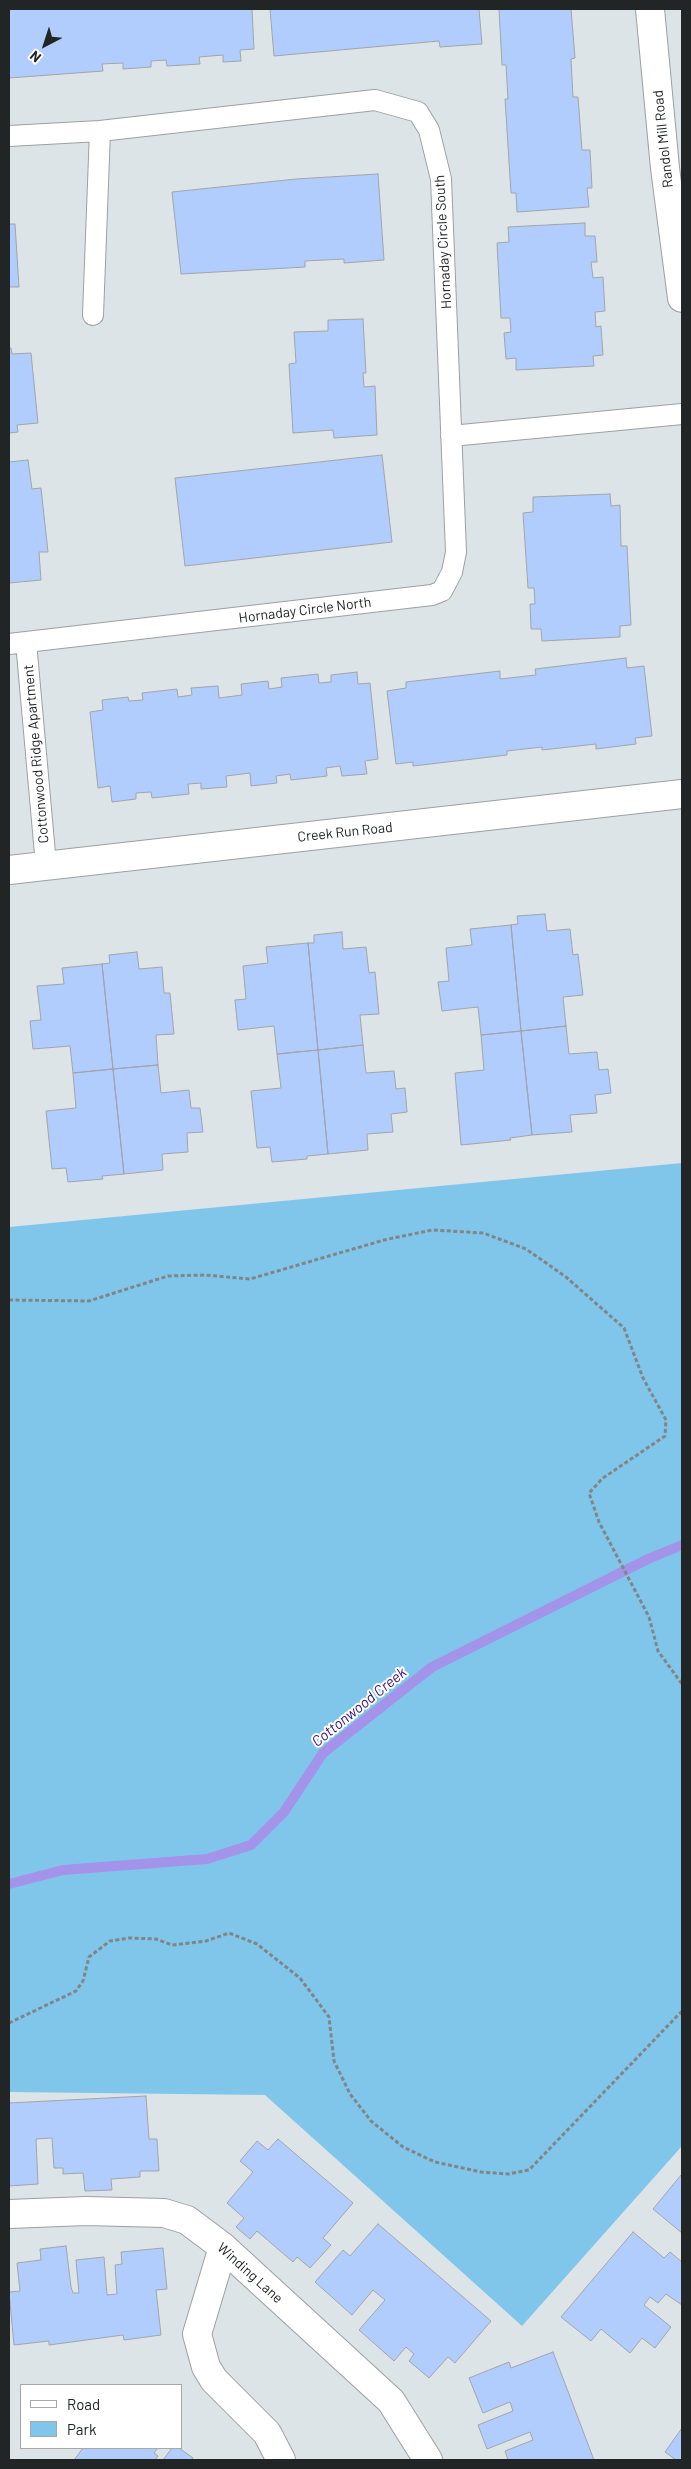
<!DOCTYPE html>
<style>
body{margin:0}
#map{position:relative;width:691px;height:2469px;overflow:hidden;background:#dde4e7;font-family:Barlow,sans-serif}
canvas{display:block}
.frame{position:absolute;inset:0;border:10px solid #222526;pointer-events:none}
.legend{position:absolute;left:20px;top:2384px;width:162px;height:65px;box-sizing:border-box;background:#fff;border:1px solid #a7a8a8;margin:0;padding:6px 9px;list-style:none;font-size:15px;color:#222526}
.legend li{display:flex;align-items:center;gap:10px;height:25px}
.legend b{width:25px;border:1px solid #a7a8a8}
.north{position:absolute;left:20px;top:20px;width:50px;height:50px;-webkit-text-stroke:4px #fff;paint-order:stroke;rotate:220deg;font-size:14px;font-weight:700;line-height:20px;text-align:center;color:#222526}
.north::after{content:'';display:block;margin:auto;width:18px;height:22px;background:#222526;clip-path:polygon(50% 0,100% 100%,50% 72%,0 100%)}
</style>
<div id="map">
<canvas width="691" height="2469"></canvas>
<div class="frame"></div>
<ul class="legend">
<li><b style="height:6px;background:#fff"></b>Road</li>
<li><b style="height:14px;background:#80c6eb"></b>Park</li>
</ul>
<div class="north">N</div>
</div>
<script>
const g = document.querySelector('canvas').getContext('2d');
g.lineJoin = 'round';
function fillPath(path, color) { g.fillStyle = color; g.fill(path, 'evenodd'); }
const toPath = rows => new Path2D(rows.map(r => 'M' + r).join(''));
function trace(path, color, width, dash) { g.strokeStyle = color; g.lineWidth = width; g.lineCap = dash ? 'butt' : 'round'; g.setLineDash(dash || []); g.stroke(path); }
function write(font, color, halo, rows, align = 'center') {
  g.font = font + ' Barlow,sans-serif'; g.lineWidth = 4; g.setLineDash([]); g.textBaseline = 'middle'; g.strokeStyle = halo; g.fillStyle = color; for (const [text, x, y, turn = 0] of rows) {
    g.save(); g.translate(x, y); g.rotate((+turn || 0) * Math.PI / 180); g.textAlign = isNaN(turn) ? turn : align; if (halo) g.strokeText(text, 0, 0); g.fillText(text, 0, 0); g.restore();
  }
}
fillPath(toPath([
 [682,1163,682,2146,522,2326,265,2095,9,2092,9,1227]
]), '#80c6eb');
trace(toPath([
 [9,1884,63,1870,207,1859,251,1845,284,1812,323,1753,432,1667,648,1559,682,1545]
]), '#a393e9', 10);
const building = toPath([
 [9,9,252,9,254,49,240,50,241,61,223,62,223,55,199,57,200,64,167,66,166,60,151,61,151,67,123,69,123,63,102,64,103,71,9,78,9,9],
 [270,9,479,9,482,44,440,47,439,41,274,56,270,9],
 [499,9,571,9,575,58,571,59,573,97,578,97,582,150,590,150,592,188,587,188,589,207,517,212,516,193,511,193,505,99,508,99,506,65,502,65,499,9],
 [378,174,384,260,344,263,344,259,305,261,305,267,181,274,172,192,296,179,378,174],
 [585,223,585,236,595,236,597,262,591,262,593,278,603,277,605,311,595,312,596,327,601,326,603,355,593,356,594,366,516,370,516,358,506,359,504,333,511,332,510,318,501,318,497,243,509,242,508,227,585,223],
 [9,224,15,224,19,287,9,287,9,224],
 [363,319,366,373,363,373,364,387,375,386,377,435,334,438,333,430,293,433,289,364,296,363,294,332,328,331,328,320,363,319],
 [9,348,11,348,12,354,31,353,38,423,17,425,18,432,9,433,9,348],
 [382,455,392,542,185,566,175,478,382,455],
 [28,460,32,489,41,488,48,552,39,552,41,580,9,583,9,462,28,460],
 [610,494,611,506,620,505,621,546,627,546,631,625,620,626,620,637,542,641,541,629,531,629,530,604,535,604,534,588,528,588,523,513,533,512,533,497,610,494],
 [626,658,627,668,644,666,652,736,635,738,636,744,596,749,596,744,542,750,542,747,507,751,507,755,413,766,413,762,396,764,387,691,406,688,406,682,500,671,500,679,536,675,535,669,626,658],
 [357,672,358,684,370,683,378,759,365,761,367,774,342,776,340,766,326,768,327,776,291,780,290,774,276,776,277,783,251,786,250,773,226,776,227,787,201,789,201,783,188,784,189,794,152,798,151,792,136,793,136,799,112,802,110,786,98,788,90,712,103,710,102,700,128,697,129,701,143,700,142,693,177,689,178,697,192,695,191,688,218,686,219,698,242,695,241,684,268,681,269,689,282,687,281,678,318,674,319,683,331,682,331,675,357,672],
 [545,914,547,931,570,929,573,955,578,954,583,995,563,997,566,1026,521,1031,511,925,518,924,517,916,545,914],
 [511,925,521,1031,481,1035,478,1007,442,1011,438,982,449,981,446,948,472,945,470,929,511,925],
 [342,932,343,949,366,947,369,973,375,972,379,1014,360,1015,363,1045,318,1050,308,943,314,943,314,935,342,932],
 [308,943,318,1050,277,1054,274,1026,238,1030,235,1000,246,999,243,966,268,963,266,947,308,943],
 [137,952,139,969,162,967,164,993,170,993,174,1034,156,1035,158,1065,113,1069,102,964,110,963,109,955,137,952],
 [102,964,113,1069,73,1073,70,1046,33,1049,30,1021,41,1020,37,986,64,984,62,968,102,964],
 [566,1026,569,1054,597,1052,599,1070,608,1069,611,1093,595,1095,597,1113,570,1115,572,1132,532,1135,521,1031,566,1026],
 [521,1031,532,1135,510,1138,511,1140,461,1145,455,1073,484,1070,481,1035,521,1031],
 [363,1045,366,1073,394,1071,396,1089,405,1088,407,1112,391,1114,393,1132,367,1134,368,1150,328,1154,318,1050,363,1045],
 [318,1050,328,1154,307,1156,307,1159,272,1162,270,1147,257,1148,251,1091,281,1088,277,1054,318,1050],
 [158,1065,161,1093,189,1090,191,1108,200,1108,203,1132,187,1133,188,1152,162,1154,163,1170,124,1174,113,1069,158,1065],
 [113,1069,124,1174,102,1176,103,1179,68,1182,66,1168,52,1169,46,1111,76,1108,73,1073,113,1069],
 [146,2096,149,2139,157,2139,159,2171,140,2171,140,2177,111,2179,112,2190,85,2191,83,2173,63,2174,63,2168,54,2168,52,2138,36,2139,38,2184,9,2186,9,2103,146,2096],
 [278,2139,353,2203,323,2238,331,2245,310,2268,297,2257,293,2262,257,2231,250,2239,236,2227,244,2218,227,2203,253,2172,240,2161,257,2141,268,2150,278,2139],
 [682,2174,682,2233,653,2209,682,2174],
 [378,2224,491,2321,455,2363,448,2357,429,2378,409,2361,414,2354,406,2347,394,2361,359,2330,385,2300,373,2290,352,2315,315,2282,343,2250,350,2256,378,2224],
 [633,2232,664,2258,670,2252,682,2262,682,2305,666,2294,658,2303,650,2297,644,2305,671,2327,655,2348,642,2338,630,2353,601,2329,591,2341,561,2317,633,2232],
 [66,2246,71,2287,73,2293,79,2293,76,2260,104,2257,107,2295,117,2294,115,2265,122,2264,121,2252,163,2248,167,2289,156,2290,161,2335,124,2340,123,2335,49,2345,49,2341,14,2345,9,2292,20,2291,17,2263,41,2260,40,2249,66,2246],
 [553,2352,594,2460,508,2460,505,2451,533,2440,530,2432,487,2449,478,2425,513,2411,510,2402,483,2413,469,2378,509,2362,511,2368,553,2352],
 [682,2428,682,2460,676,2460,665,2452,682,2428],
 [83,2448,158,2448,154,2453,158,2456,155,2460,74,2460,83,2448],
 [172,2448,179,2448,193,2458,192,2460,163,2460,172,2448]
]);
fillPath(building, '#b1cdfe');
trace(building, '#a1a4aa', 1);
const service = toPath([
 [9,136,100,131,375,100,418,112,429,130,441,179,456,552,452,572,442,591,432,595,9,644],
 [93,315,100,131],
 [451,436,682,414],
 [26,642,46,865]
]);
const minor = toPath([
 [9,870,682,794],
 [9,2214,86,2211,164,2213,187,2220,223,2247,391,2401,428,2460],
 [223,2247,197,2334,206,2367,214,2380,267,2433,281,2460]
]);
const tertiary = toPath([
 [650,9,665,168,682,298]
]);
trace(service, '#9ba0a4', 22);
trace(minor, '#9ba0a4', 30);
trace(tertiary, '#9ba0a4', 30);
trace(toPath([
 [9,1300,89,1301,168,1276,205,1275,250,1279,384,1240,432,1230,483,1233,526,1249,566,1277,624,1328,643,1378,666,1420,665,1436,603,1478,589,1493,599,1522,649,1617,658,1651,682,1684],
 [9,2023,76,1991,83,1981,89,1957,110,1941,129,1938,156,1939,172,1945,206,1941,229,1933,257,1944,300,1978,329,2017,334,2061,350,2094,371,2121,403,2147,435,2162,481,2172,508,2174,529,2170,682,2011]
]), '#808587', 3, [4, 2.5]);
trace(service, '#fff', 20);
trace(minor, '#fff', 28);
trace(tertiary, '#fff', 28);
write('14px', '#222526', '#fff', [
 ["Randol Mill Road",663,139,-96],
 ["Hornaday Circle South",443,242,-93],
 ["Hornaday Circle North",305,610,-7],
 ["Cottonwood Ridge Apartment",36,754,-95],
 ["Creek Run Road",345,832,-6],
 ["Winding Lane",250,2273,42]
]);
write('italic 15px', '#350d74', '#fff', [
 ["Cottonwood Creek",359,1707,-39]
]);
</script>
